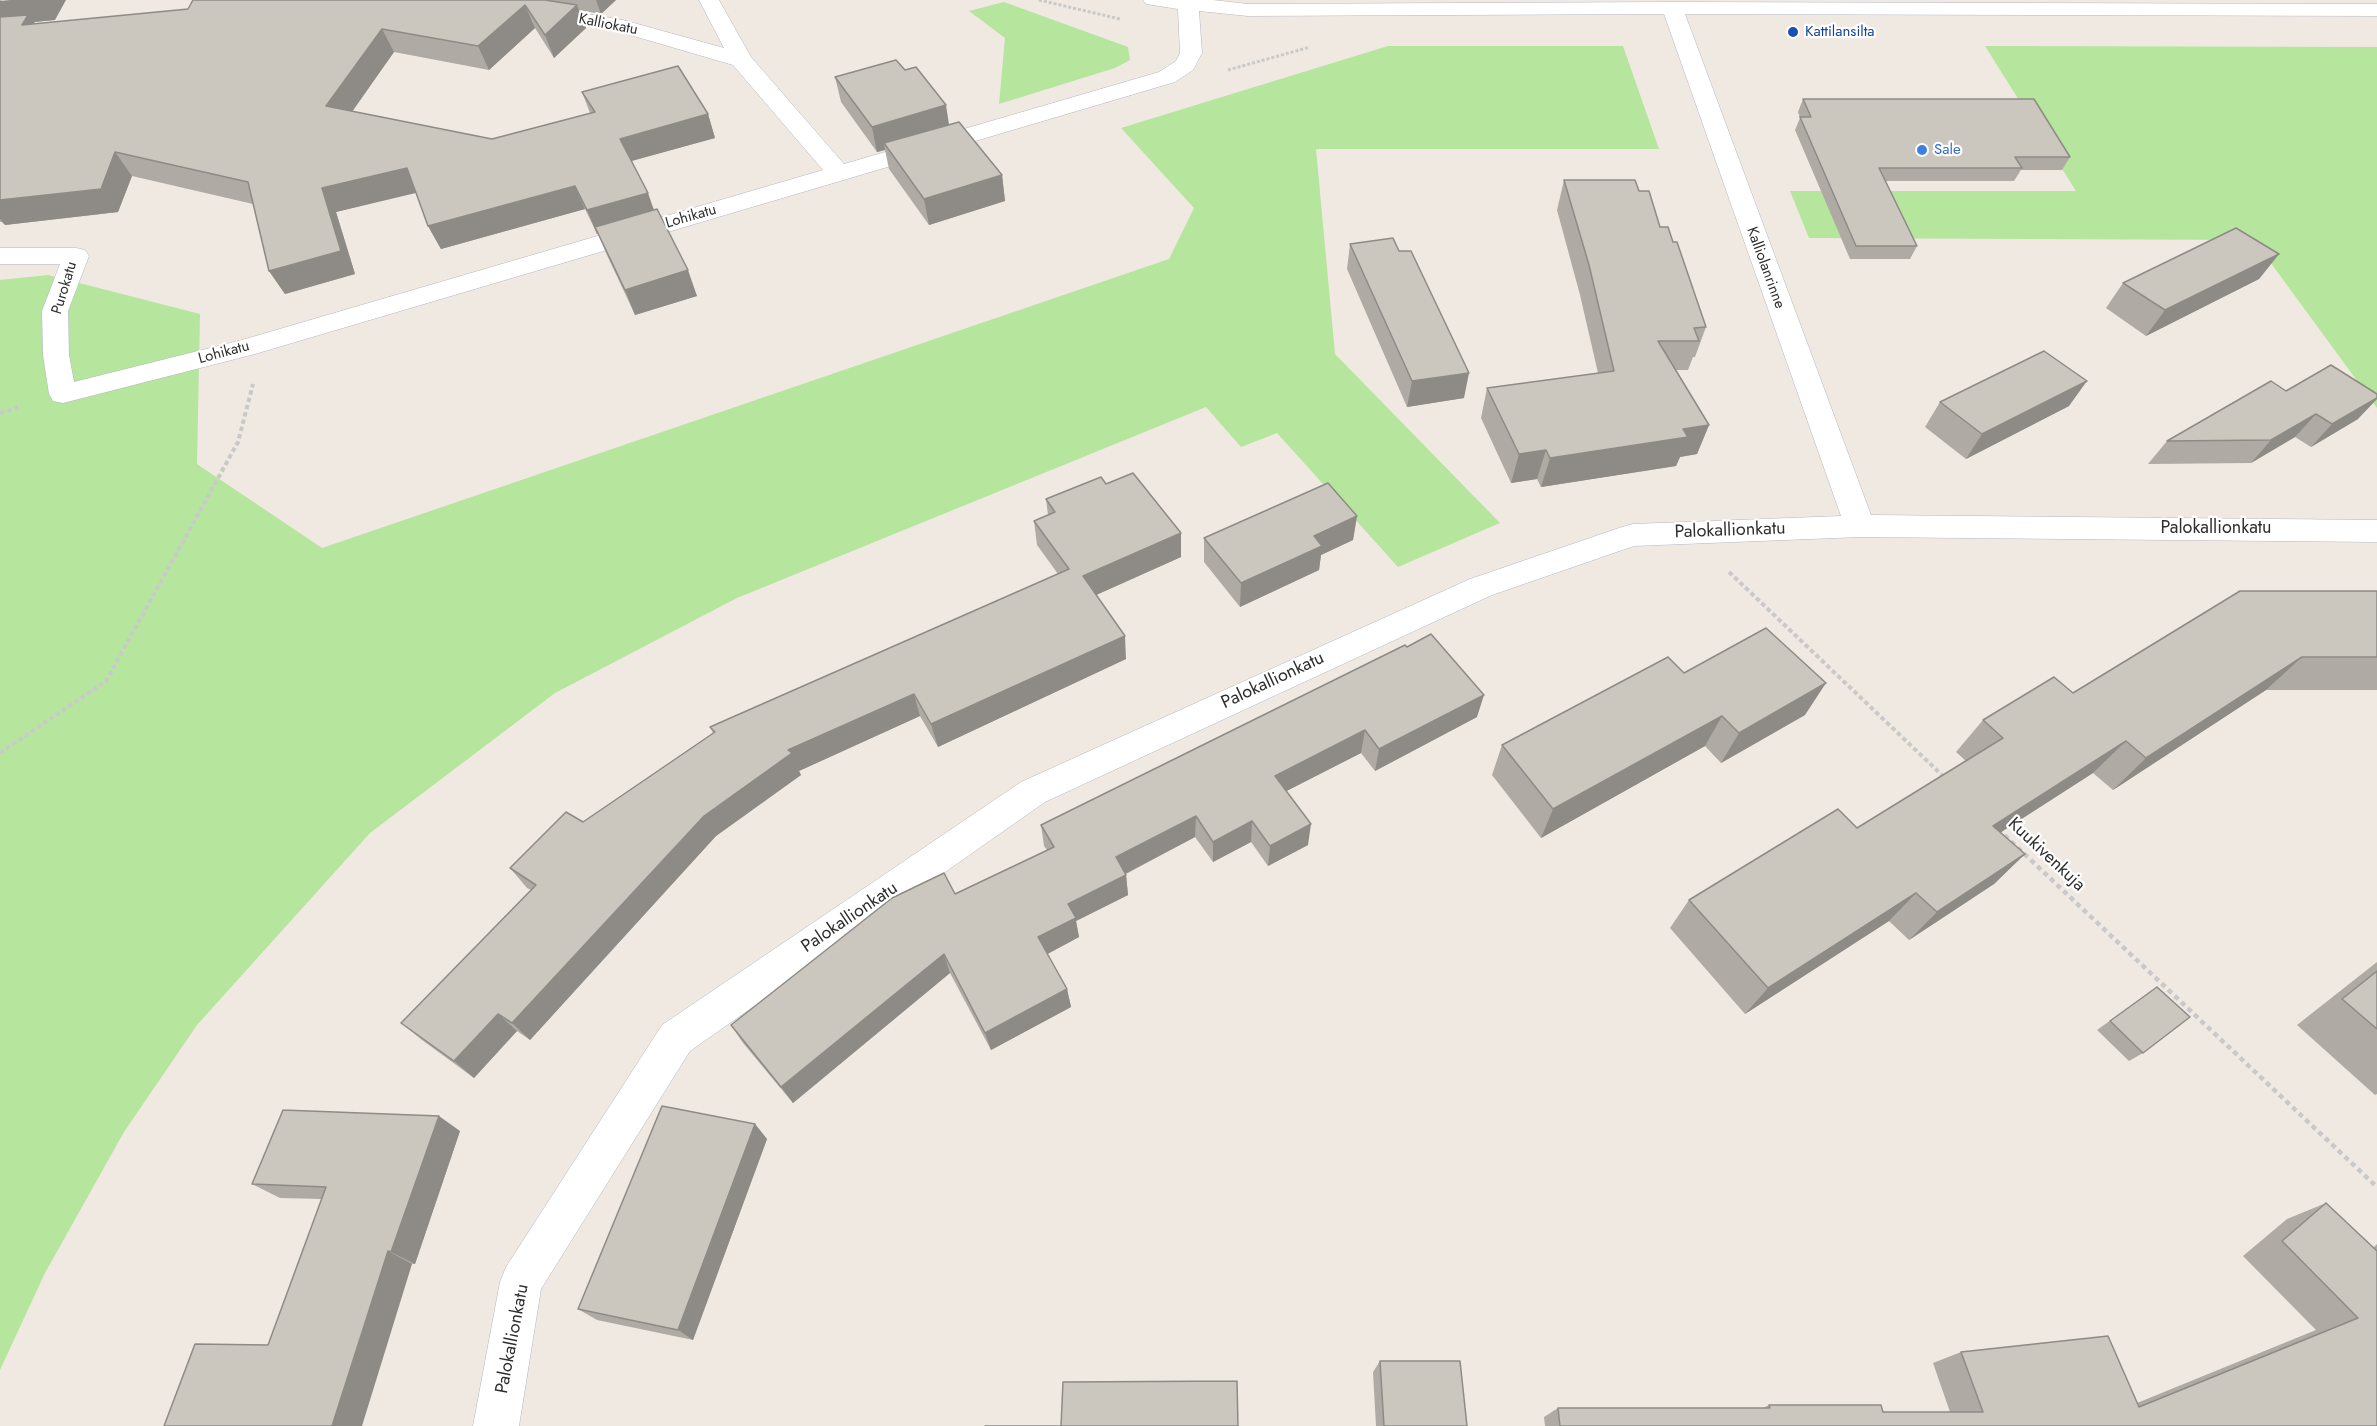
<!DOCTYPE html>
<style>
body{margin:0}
canvas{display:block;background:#efe9e1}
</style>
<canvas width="2377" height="1426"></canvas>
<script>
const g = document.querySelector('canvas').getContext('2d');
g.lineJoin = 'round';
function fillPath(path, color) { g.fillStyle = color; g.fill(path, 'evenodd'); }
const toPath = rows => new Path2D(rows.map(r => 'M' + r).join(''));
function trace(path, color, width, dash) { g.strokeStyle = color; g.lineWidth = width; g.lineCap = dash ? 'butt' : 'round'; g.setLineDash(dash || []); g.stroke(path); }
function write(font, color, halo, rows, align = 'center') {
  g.font = font + ' Jost,sans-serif'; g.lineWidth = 4.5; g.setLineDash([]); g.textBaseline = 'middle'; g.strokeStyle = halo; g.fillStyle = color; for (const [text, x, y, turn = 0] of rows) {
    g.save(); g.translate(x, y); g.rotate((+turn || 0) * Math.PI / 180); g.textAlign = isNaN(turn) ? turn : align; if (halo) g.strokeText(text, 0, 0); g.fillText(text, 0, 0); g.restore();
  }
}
fillPath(toPath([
 [1004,2,1128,47,1130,60,1115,68,999,104,1005,38,969,11],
 [1388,46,1623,46,1659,149,1316,149,1335,354,1500,523,1398,567,1277,433,1241,447,1206,407,737,598,555,693,370,833,197,1025,124,1132,45,1273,0,1370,0,280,48,275,200,314,197,464,322,548,1169,259,1194,208,1121,128],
 [1985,46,2377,47,2377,408,2254,240,1809,238,1790,191,2076,191]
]), '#b6e59e');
const minor = toPath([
 [699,0,719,0,751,57,844,164,1159,72,1176,61,1180,53,1178,9,1146,4,1143,0,1213,0,1248,4,1672,2,2377,4,2377,16,1685,14,1871,515,2377,520,2377,542,1860,537,1634,546,1492,595,1045,802,690,1051,541,1289,519,1426,473,1426,500,1282,506,1267,662,1025,1021,782,1470,579,1622,527,1633,524,1841,516,1664,14,1248,16,1199,11,1202,53,1193,70,1175,82,255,354,63,403,53,401,49,394,43,355,42,311,60,264,0,264,0,248,76,248,85,250,89,256,68,311,69,355,74,382,242,340,823,170,733,65,620,32,539,18,532,16,528,12,532,8,539,6,623,20,724,48,699,0]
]);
trace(minor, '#b4b7c1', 1);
trace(toPath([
 [1039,0,1120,19],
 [1228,70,1310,47]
]), '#c9c9c9', 3, [3, 2]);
trace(toPath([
 [0,413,22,406],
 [1729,572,1945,778],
 [0,753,106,681,238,442,253,384]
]), '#c9c9c9', 4, [4.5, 3]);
trace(toPath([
 [1998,829,2377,1187]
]), '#c9c9c9', 4.5, [5, 4]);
fillPath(minor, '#fff');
fillPath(toPath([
 [0,0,55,20,34,22,35,24,188,9,193,0,616,0,601,14,579,10,586,28,554,58,535,28,489,70,394,52,352,112,492,139,590,113,582,92,708,114,715,138,631,161,654,210,697,296,635,315,606,253,598,234,597,234,585,209,441,249,428,226,416,192,336,212,355,274,285,294,269,271,253,204,132,176,118,212,5,225,2,222,0,222],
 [835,77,949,125,1002,175,1005,201,929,225,889,169,885,150,877,152,841,102],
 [1803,99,2070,157,2062,170,2021,170,2014,181,1886,181,1917,246,1910,259,1850,259,1795,130,1800,118,1798,112],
 [1564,180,1639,191,1660,227,1673,242,1706,327,1695,357,1693,357,1688,370,1676,370,1709,425,1697,454,1680,457,1676,466,1541,487,1537,479,1511,483,1481,418,1487,388,1598,373,1580,295,1557,210],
 [1350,244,1464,398,1407,407,1347,269],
 [2279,254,2259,279,2146,336,2106,308,2123,283],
 [2286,391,2358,419,2311,447,2295,437,2251,463,2148,464,2167,441],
 [1940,402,2069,406,1966,459,1925,427],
 [1106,484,1181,533,1181,557,1096,595,1126,659,938,747,920,716,799,771,801,775,716,836,530,1040,517,1031,474,1078,422,1040,401,1023,531,890,527,888,510,868,583,822,713,733,710,727,1058,574,1037,545,1034,521,1048,515,1046,499],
 [1357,516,1353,540,1321,555,1319,570,1240,607,1204,562,1204,538],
 [2377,591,2377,690,2266,690,2113,790,2093,773,2001,832,2025,854,1994,884,1909,940,1889,921,1745,1014,1670,928,1689,900,1857,828,1966,761,1956,752,1983,720,2073,693],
 [1405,645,1477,717,1375,771,1361,753,1286,791,1308,845,1268,866,1251,842,1213,862,1195,837,1126,874,1128,895,1076,921,1079,937,1047,954,1067,989,1071,1007,991,1050,950,973,793,1103,743,1043,731,1025,955,894,1047,850,1044,846,1041,825],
 [1684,673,1805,715,1721,763,1705,746,1541,838,1492,775,1502,745],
 [2377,962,2377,1094,2375,1095,2297,1025],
 [2157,987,2143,1053,2129,1061,2097,1030],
 [755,1124,767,1139,693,1340,597,1320,578,1309],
 [460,1131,415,1264,412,1264,268,1345,322,1199,280,1198,252,1184],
 [2326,1203,2373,1248,2377,1244,2377,1426,1545,1426,1544,1417,1558,1408,1763,1408,1769,1405,1883,1412,1950,1412,1933,1363,1961,1352,2137,1403,2316,1330,2243,1256,2287,1219],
 [1380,1361,1467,1426,1376,1426,1373,1372]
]), '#afaba4');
fillPath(toPath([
 [10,0,66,0,55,20,34,22,45,38,0,26,0,1],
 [596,0,616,0,601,14],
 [525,5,535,28,489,70,478,46],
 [577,5,586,28,554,58,545,35],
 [382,29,394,52,339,130,326,106],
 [946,105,950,131,884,143,885,150,877,152,872,127],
 [708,114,715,138,628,162,620,139],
 [115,152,132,176,118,212,5,225,0,219,0,200],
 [407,168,420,192,336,212,355,274,285,294,269,271,322,188],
 [1002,175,1005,201,929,225,924,199],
 [575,186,585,209,441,249,428,226],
 [648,193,656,216,597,234,587,210],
 [2279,254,2259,279,2146,336,2165,310],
 [688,270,697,296,635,315,625,290],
 [1469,373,1464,398,1407,407,1412,381],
 [2087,381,2069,406,1966,459,1982,434],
 [2377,398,2377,399,2358,419,2311,447,2332,424],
 [2316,414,2295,437,2251,463,2271,440],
 [1709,425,1697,454,1680,457,1676,466,1541,487,1550,458,1683,429],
 [1546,450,1537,479,1511,483,1519,454],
 [1357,516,1353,540,1321,555,1319,570,1240,607,1241,583,1314,536],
 [1181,533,1181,557,1085,600,1083,576],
 [1125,636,1126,659,938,747,931,724],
 [2302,657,2266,690,2113,790,2146,758],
 [1826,683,1805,715,1721,763,1739,733],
 [914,694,920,716,799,771,801,775,716,836,530,1040,512,1023,704,816,788,750],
 [1484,695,1477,717,1375,771,1379,749],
 [1722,716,1705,746,1541,838,1553,809],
 [1365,730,1361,753,1273,798,1275,776],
 [2126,741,2093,773,1964,856,1993,826],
 [1196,816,1195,837,1117,878,1116,857],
 [1252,821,1251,842,1213,862,1213,842],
 [1311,824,1308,845,1268,866,1270,846],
 [2025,854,1994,884,1909,940,1937,912],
 [1126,875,1128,895,1076,921,1079,937,1042,957,1038,937,1068,904],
 [1916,893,1889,921,1745,1014,1768,988],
 [944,954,950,973,793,1103,781,1087],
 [1067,989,1071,1007,991,1050,985,1033],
 [498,1014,517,1031,474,1078,454,1061],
 [439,1116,460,1131,415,1264,391,1252],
 [755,1124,767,1139,693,1340,678,1330],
 [388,1251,412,1264,362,1426,332,1426]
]), '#8e8b86');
const building = toPath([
 [193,0,545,0,577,5,545,35,525,5,478,46,382,29,326,106,492,139,595,112,582,92,678,66,708,114,620,139,648,193,587,210,575,186,428,226,407,168,322,188,341,251,269,271,248,182,115,152,101,189,0,200,0,17,28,15,22,25,188,9,193,0],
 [896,60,905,70,916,67,946,105,872,127,835,77,896,60],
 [1803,99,2034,99,2070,157,2015,157,2022,168,1879,168,1917,246,1856,246,1800,117,1811,117,1803,99],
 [959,122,1002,175,924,199,884,143,959,122],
 [1564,180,1635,180,1639,191,1649,191,1660,227,1668,227,1673,242,1677,242,1706,327,1694,328,1699,341,1658,341,1709,425,1683,429,1688,437,1550,458,1546,450,1519,454,1487,388,1614,371,1589,265,1564,180],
 [657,209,688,270,625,290,595,227,657,209],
 [2236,228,2279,254,2165,310,2123,283,2236,228],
 [1393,238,1399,251,1411,251,1469,373,1412,381,1350,244,1393,238],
 [2044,351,2087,381,1982,434,1940,402,2044,351],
 [2331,365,2377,394,2377,398,2332,424,2316,414,2271,440,2167,441,2271,381,2286,391,2331,365],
 [1133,473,1181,533,1083,576,1125,636,931,724,914,694,788,750,792,753,704,816,512,1023,498,1014,454,1061,401,1023,536,885,510,868,566,812,583,822,715,732,710,727,1069,569,1034,521,1055,512,1046,499,1101,477,1106,484,1133,473],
 [1328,483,1357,516,1314,536,1322,546,1241,583,1204,538,1328,483],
 [2240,591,2377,591,2377,657,2302,657,2146,758,2126,741,1993,826,2025,854,1937,912,1916,893,1768,988,1689,900,1838,809,1857,828,2003,738,1983,720,2054,677,2073,693,2240,591],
 [1766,628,1826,683,1739,733,1722,716,1553,809,1502,745,1668,657,1684,673,1766,628],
 [1431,634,1484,695,1379,749,1365,730,1275,776,1311,824,1270,846,1252,821,1213,842,1196,816,1116,857,1126,875,1068,904,1076,918,1038,937,1067,989,985,1033,944,954,781,1087,731,1025,892,898,944,873,955,894,1054,847,1041,825,1405,645,1407,647,1431,634],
 [2377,971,2377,1029,2342,999,2377,971],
 [2157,987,2190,1017,2143,1053,2110,1021,2157,987],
 [662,1106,755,1124,678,1330,578,1309,662,1106],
 [283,1110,439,1116,391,1252,388,1251,332,1426,164,1426,195,1344,268,1345,326,1187,252,1184,283,1110],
 [2326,1203,2377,1251,2377,1426,1560,1426,1558,1408,1770,1408,1769,1405,1881,1405,1883,1412,1983,1412,1961,1352,2108,1336,2139,1407,2358,1318,2282,1241,2326,1203],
 [1380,1361,1460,1361,1467,1426,1384,1426,1380,1361],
 [1237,1381,1238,1426,985,1426,1061,1426,1063,1382,1237,1381]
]);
fillPath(building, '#cbc7bf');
trace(building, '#8e8b86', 1.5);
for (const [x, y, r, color] of [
 [1793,32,6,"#1a4fb4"],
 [1922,150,6,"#3f7fe0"]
]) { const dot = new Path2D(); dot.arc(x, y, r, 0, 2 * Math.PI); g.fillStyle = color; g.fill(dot); trace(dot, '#fff', 2); }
write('15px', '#2e2e2e', '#fff', [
 ["Kalliokatu",608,25,11],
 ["Lohikatu",691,217,-16],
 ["Kalliolanrinne",1765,268,70],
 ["Purokatu",65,288,-73],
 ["Lohikatu",224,353,-15]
]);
write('15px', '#164399', '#fff', [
 ["Kattilansilta",1805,32]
], 'left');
write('15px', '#366cbe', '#fff', [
 ["Sale",1934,150]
], 'left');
write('18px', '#2e2e2e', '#fff', [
 ["Palokallionkatu",2216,529],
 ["Palokallionkatu",1730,531,-2],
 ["Palokallionkatu",1273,681,-25],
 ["Kuukivenkuja",2046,855,43],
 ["Palokallionkatu",850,918,-34],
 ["Palokallionkatu",513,1339,-79]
]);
</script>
